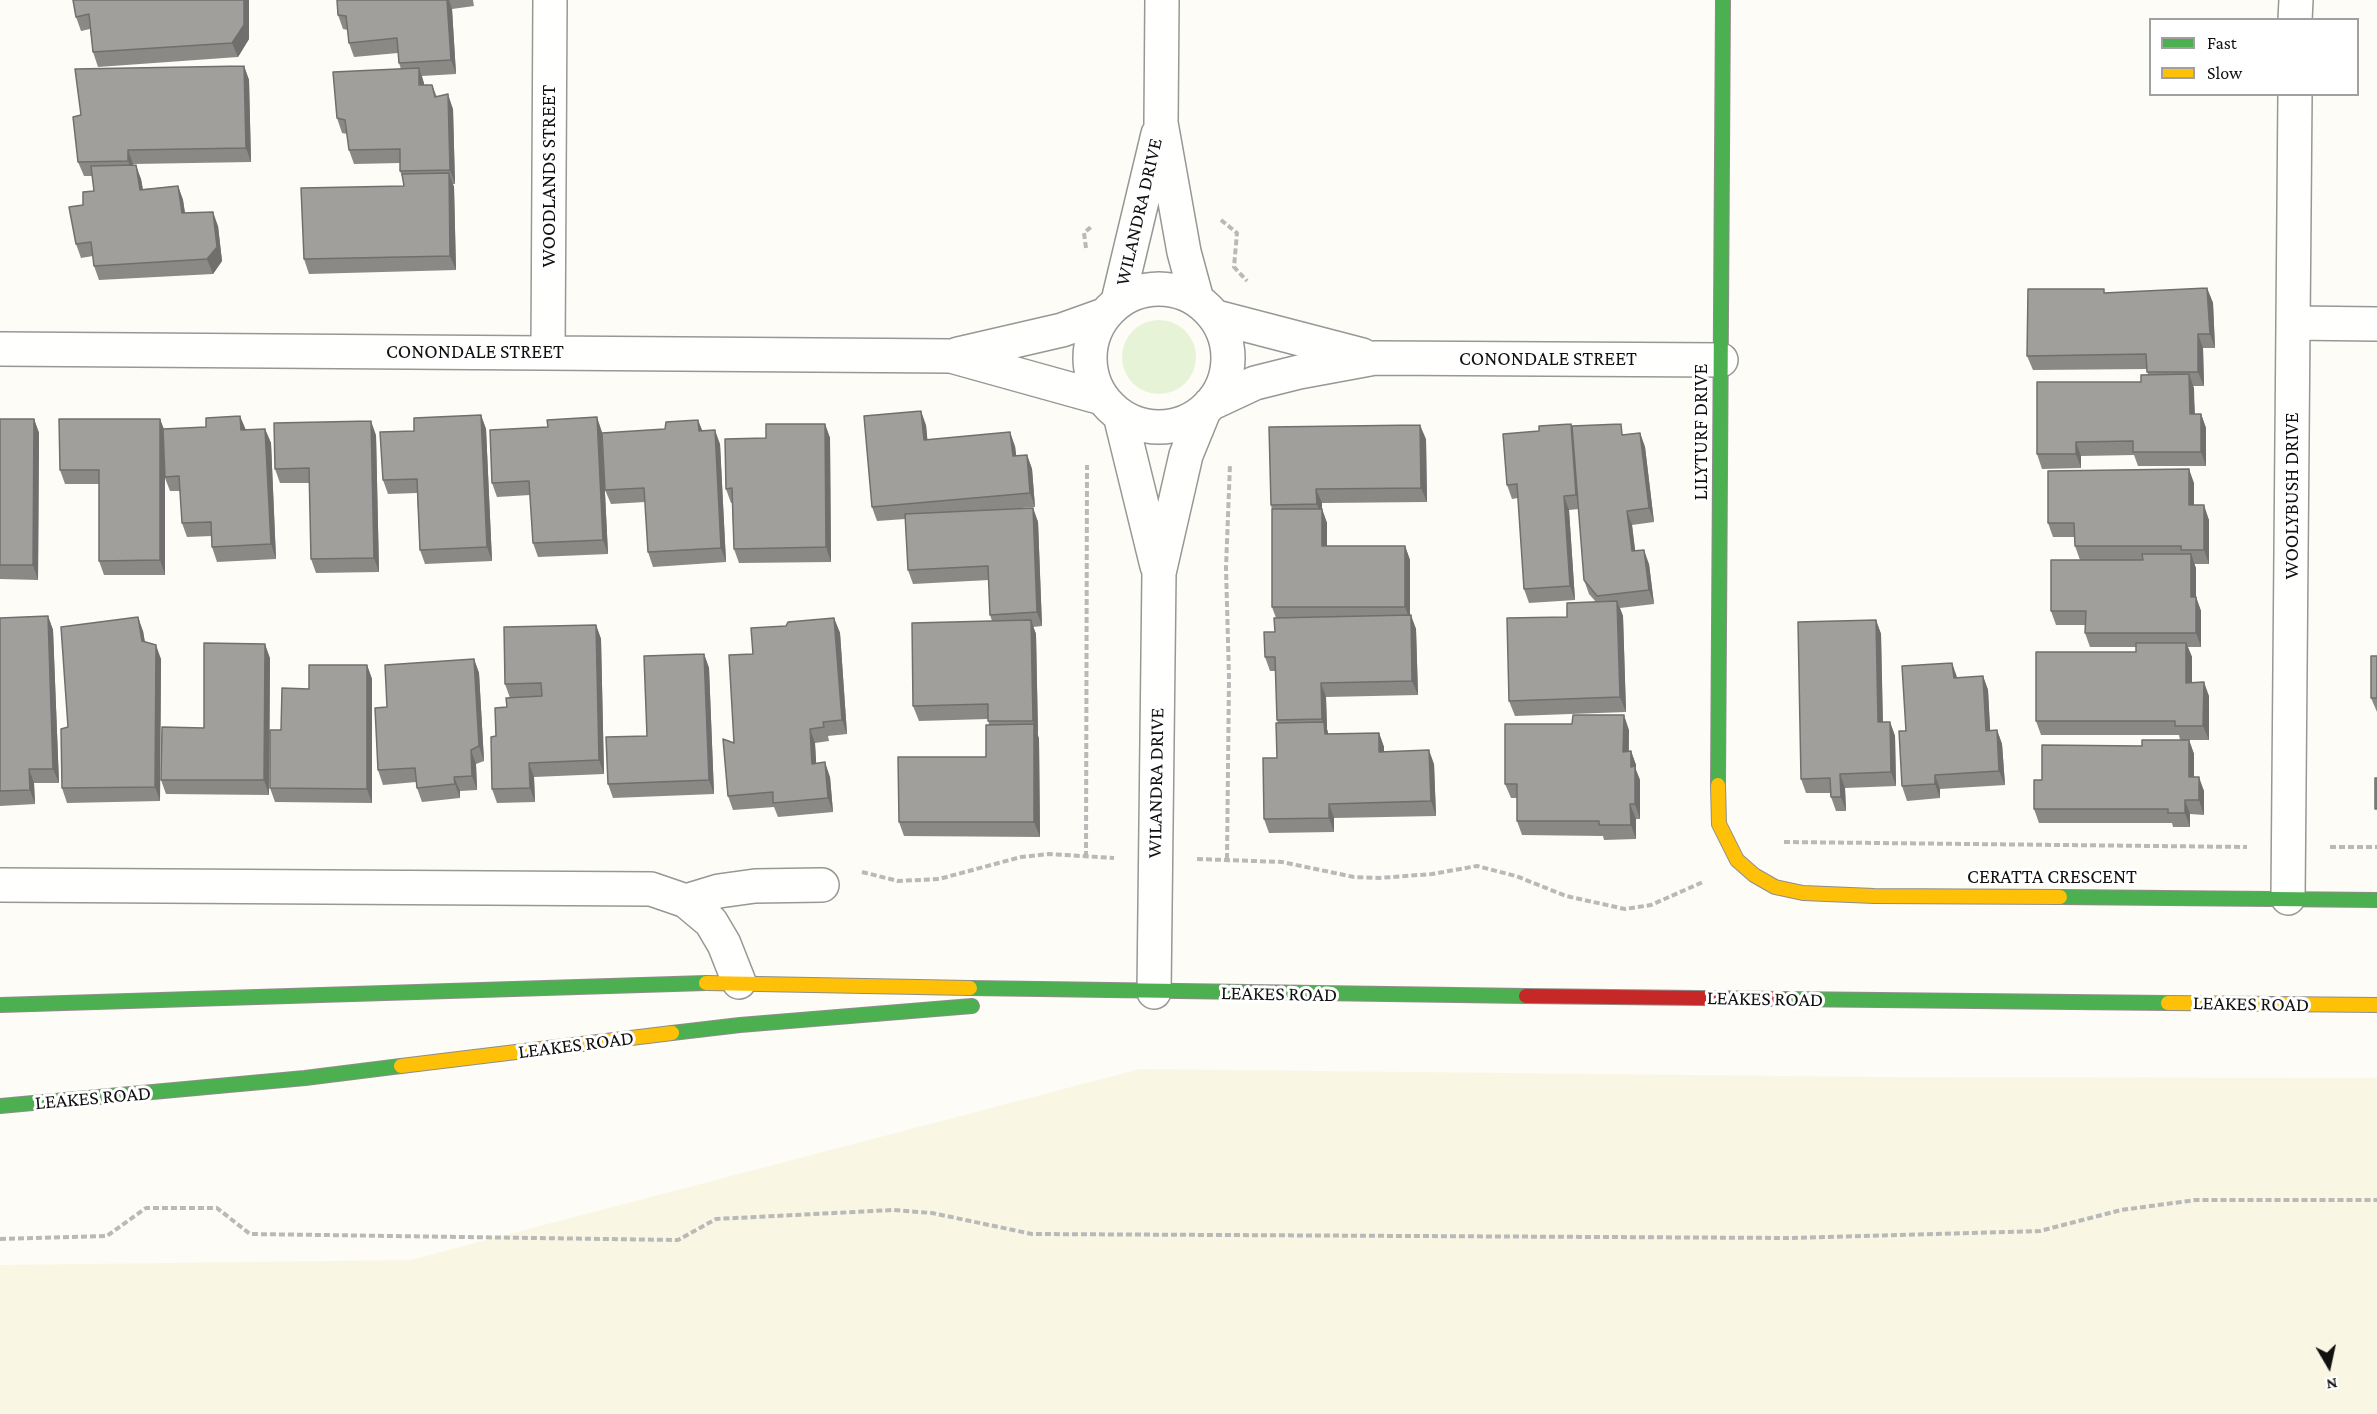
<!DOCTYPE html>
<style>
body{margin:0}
#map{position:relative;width:2377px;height:1414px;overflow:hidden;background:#fdfcf7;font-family:"Crimson Pro",serif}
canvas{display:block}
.legend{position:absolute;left:2149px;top:18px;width:210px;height:78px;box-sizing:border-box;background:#fff;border:2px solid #a0a0a0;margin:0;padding:8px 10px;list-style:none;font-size:18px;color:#111}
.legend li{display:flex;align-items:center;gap:12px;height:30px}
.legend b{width:30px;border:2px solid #a0a0a0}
.north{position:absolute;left:2299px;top:1336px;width:60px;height:60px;-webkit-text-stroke:4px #fff;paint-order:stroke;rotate:171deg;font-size:16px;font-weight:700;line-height:24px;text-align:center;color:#111}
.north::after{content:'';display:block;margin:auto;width:21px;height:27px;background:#111;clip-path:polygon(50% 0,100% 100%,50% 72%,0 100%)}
</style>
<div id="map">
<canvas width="2377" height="1414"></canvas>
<ul class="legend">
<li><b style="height:8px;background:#4caf50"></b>Fast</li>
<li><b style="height:8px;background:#ffc107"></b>Slow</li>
</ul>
<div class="north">N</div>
</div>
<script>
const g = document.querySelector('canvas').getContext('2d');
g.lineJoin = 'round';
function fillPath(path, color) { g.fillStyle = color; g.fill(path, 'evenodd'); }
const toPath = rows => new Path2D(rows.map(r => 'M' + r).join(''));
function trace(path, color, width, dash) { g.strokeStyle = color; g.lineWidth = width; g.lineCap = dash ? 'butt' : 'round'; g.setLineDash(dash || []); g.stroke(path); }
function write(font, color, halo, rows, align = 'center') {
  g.font = font + ' "Crimson Pro",serif'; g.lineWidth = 6; g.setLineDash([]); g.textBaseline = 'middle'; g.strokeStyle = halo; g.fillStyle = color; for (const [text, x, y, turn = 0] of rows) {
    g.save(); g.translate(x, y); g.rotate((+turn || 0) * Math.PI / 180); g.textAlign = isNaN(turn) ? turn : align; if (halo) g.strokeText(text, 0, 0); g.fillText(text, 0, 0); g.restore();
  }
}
fillPath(toPath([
 [1140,1069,1879,1077,2377,1078,2377,1414,0,1414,0,1265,410,1260]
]), '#f9f7e4');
fillPath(toPath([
 '1122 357a37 37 0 1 1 74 0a37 37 0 1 1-74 0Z'
]), '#e7f3d7');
const street = toPath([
 [1162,0,1161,123,1184,252,1197,300],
 [2295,20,2296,0],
 '1090 358a69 69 0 1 1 138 0a69 69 0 1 1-138 0Z',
 [1118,301,1158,134],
 [1216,317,1362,355],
 [2293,323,2377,324],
 [0,349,951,356,1102,398],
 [548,352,550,0],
 [958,354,1062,330,1104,315],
 [1210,404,1255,383,1299,372,1375,358,1721,360],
 [1120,415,1157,566],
 [0,885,651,889,686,901,711,922,724,944,739,982],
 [2288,898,2295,94],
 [686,901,719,891,755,886,822,885],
 [1154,992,1159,573,1186,455,1204,411]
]);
const fast = toPath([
 [1718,785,1723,0],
 [2060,897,2377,900],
 [970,988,1526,996],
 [1783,999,2168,1003],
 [0,1005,706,983],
 [672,1033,740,1025,972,1006],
 [0,1106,305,1078,401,1066]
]);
const slow = toPath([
 [1718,785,1719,824,1737,860,1754,875,1775,887,1803,893,1874,896,2060,897],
 [706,983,970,988],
 [2168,1003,2377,1005],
 [401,1066,672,1033]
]);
const jam = toPath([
 [1526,996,1783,999]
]);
trace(street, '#979795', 36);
trace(fast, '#8e8d8b', 16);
trace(slow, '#8e8d8b', 16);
trace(jam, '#8e8d8b', 16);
trace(toPath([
 [1221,220,1237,233,1234,267,1247,281],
 [1086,248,1084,233,1092,226],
 [1784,842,2247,847],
 [2330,847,2377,847],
 [1086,857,1087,465],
 [1197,859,1282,862,1354,877,1379,878,1432,874,1477,866,1516,876,1566,896,1625,909,1651,905,1703,882],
 [1227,859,1229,678,1226,568,1230,464],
 [862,872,898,881,939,879,1021,857,1049,854,1114,858],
 [0,1239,107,1236,146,1208,217,1208,250,1234,678,1240,716,1219,893,1210,932,1213,1032,1234,1789,1238,2040,1231,2121,1210,2196,1200,2377,1200]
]), '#b9b9b8', 4, [6, 3]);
trace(street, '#fffffe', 33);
trace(fast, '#4caf50', 14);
trace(slow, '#ffc107', 14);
trace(jam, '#c62828', 14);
fillPath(toPath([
 [73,0,249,39,238,57,98,67,93,52,90,29,81,31,76,17],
 [337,0,473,0,474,6,452,9,456,74,422,76,424,85,432,85,437,97,453,109,455,184,453,184,454,187,456,270,309,274,304,259,404,186,403,179,400,171,400,163,354,164,349,150,347,134,342,133,337,118,401,69,399,63,398,53,354,57,349,43,348,30,343,29,338,15],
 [244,66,249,80,251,162,133,164,141,179,143,189,178,186,183,200,185,213,218,226,222,261,213,274,99,280,94,266,93,256,81,258,76,244,83,205,94,191,92,176,84,176,78,162,81,115],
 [2207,288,2213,303,2215,348,2203,348,2204,386,2193,386,2195,414,2201,414,2206,428,2206,466,2138,466,2134,455,2081,456,2081,468,2042,469,2037,454,2141,382,2148,375,2147,369,2033,370,2027,356,2106,293],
 [481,415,486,429,492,561,425,564,420,550,417,493,388,494,383,480,414,431],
 [0,419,34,419,39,433,38,580,0,579],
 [160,419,164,429,246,430,265,429,271,443,276,559,217,562,212,547,212,536,187,537,182,523,180,491,170,491,165,478,165,575,104,575,99,561,99,484,65,484,60,470],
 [698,420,702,431,720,444,726,562,653,567,648,552,645,502,611,504,605,490,665,429],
 [825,424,830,438,831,562,739,563,734,549,732,503,731,503,726,489,766,438],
 [926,425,927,440,1015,446,1016,456,1027,455,1032,469,1035,507,1006,509,1033,508,1038,522,1042,626,1033,627,1036,634,1038,735,1039,739,1040,837,904,836,899,822,986,757,989,725,988,719,919,721,913,706,992,621,990,615,989,580,913,584,908,570,905,519,877,521,872,507],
 [1573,429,1624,435,1640,433,1645,447,1654,522,1632,525,1635,551,1649,564,1654,604,1620,608,1623,616,1626,712,1515,716,1509,701,1567,617,1596,602,1589,594,1584,580,1579,509,1569,510,1575,600,1529,603,1524,589,1518,498,1512,499,1507,485],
 [602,432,608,554,538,557,533,543,530,495,497,497,492,483],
 [376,435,379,572,316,573,311,559,310,483,280,483,275,469],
 [1426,439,1427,502,1322,503,1322,509,1327,523,1327,546,1405,546,1410,560,1410,615,1416,629,1418,695,1326,697,1327,729,1328,734,1379,733,1384,747,1384,752,1434,764,1436,816,1334,818,1334,832,1269,833,1264,819,1277,758,1278,723,1277,720,1276,671,1270,671,1265,657,1275,632,1276,618,1272,607,1272,510,1271,505],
 [2194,483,2194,505,2209,520,2209,564,2194,564,2196,568,2196,597,2201,611,2201,647,2188,647,2192,657,2192,682,2209,696,2209,740,2189,740,2194,754,2194,777,2204,791,2204,815,2190,814,2190,827,2173,827,2172,823,2039,823,2034,809,2042,780,2142,746,2180,740,2179,735,2041,735,2036,721,2136,652,2136,647,2090,647,2085,633,2085,625,2056,625,2051,611,2080,560,2075,546,2075,537,2053,537,2048,523],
 [48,616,53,630,59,783,34,783,35,804,0,806,0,618],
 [834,618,840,633,847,734,828,736,829,741,815,743,816,763,830,777,833,812,778,817,774,807,733,810,728,796,734,743,786,626],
 [1876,620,1881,634,1883,722,1890,722,1895,736,1896,786,1845,788,1846,811,1836,811,1831,797,1830,793,1806,793,1801,779],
 [596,625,601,639,604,774,534,777,535,802,497,803,492,789,496,736,510,698,505,684],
 [143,631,145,642,161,659,160,801,67,803,62,788,68,727],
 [704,654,709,668,714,794,613,798,608,784,647,736],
 [2377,656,2377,712,2371,698],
 [270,658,269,795,166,794,161,780],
 [474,659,479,673,484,761,476,764,477,790,460,791,460,798,422,802,417,788,416,782,383,785,378,770,387,707],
 [367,665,372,679,372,803,275,802,270,788,281,730,309,689],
 [1983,676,1988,690,1990,731,1997,730,2002,744,2005,785,1940,789,1940,798,1907,801,1902,786,1906,731,1957,677,1958,678],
 [1629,730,1629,751,1631,751,1636,765,1636,770,1640,780,1640,819,1636,819,1636,839,1604,840,1603,836,1522,835,1517,821,1517,798,1511,798,1505,784]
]), '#8a8986');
fillPath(toPath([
 [244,0,249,0,249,39,238,57,232,43],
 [447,0,449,0,452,9,456,74,451,60],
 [244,66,249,80,251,162,246,148],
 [419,68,424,83,424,99,419,85],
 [448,94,453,109,455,184,450,170],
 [128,150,133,164,133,175,128,161],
 [136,165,141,179,145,204,140,190],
 [449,173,454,187,456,270,450,256],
 [178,186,183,200,187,227,182,213],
 [213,212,218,226,222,261,213,274,207,259],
 [2207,288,2213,303,2215,348,2210,334],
 [2198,334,2203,348,2204,386,2198,372],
 [2189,374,2194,388,2195,428,2190,414],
 [921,411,926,425,929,455,924,440],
 [2201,414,2206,428,2206,466,2201,452],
 [481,415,486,429,492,561,487,547],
 [240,416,246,430,241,430],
 [597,417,602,432,608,554,603,540],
 [34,419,39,433,38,580,33,565],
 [160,419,165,433,165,575,160,560],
 [698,420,704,435,699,431],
 [371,421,376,435,379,572,374,558],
 [825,424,830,438,831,562,826,547],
 [1571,424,1576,438,1581,509,1576,495],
 [1420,425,1426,439,1427,502,1421,488],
 [265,429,271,443,276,559,271,544],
 [715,430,720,444,726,562,721,548],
 [1010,432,1015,446,1018,470,1013,456],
 [1640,433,1645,447,1654,522,1649,508],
 [2076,442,2081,456,2081,468,2076,454],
 [1027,455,1032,469,1035,507,1030,493],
 [2189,469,2194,483,2194,519,2189,505],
 [1316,489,1322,503,1322,517,1322,509,1327,523,1327,560,1322,546,1322,518,1317,504],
 [1564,496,1569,510,1575,600,1570,586],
 [2204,505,2209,520,2209,564,2204,550],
 [1033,508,1038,522,1042,626,1037,612],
 [1627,511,1632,525,1637,565,1632,551],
 [1405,546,1410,560,1410,621,1405,607],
 [1644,550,1649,564,1654,604,1649,590],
 [2191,554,2196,568,2196,597,2201,611,2201,647,2196,633,2191,597],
 [1617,601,1623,616,1626,712,1620,697],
 [1411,615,1416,629,1418,695,1412,681],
 [48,616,53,630,59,783,53,769],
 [138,617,143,631,147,656,142,641],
 [834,618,840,633,847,734,842,720],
 [1031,620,1036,634,1038,735,1033,721],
 [1876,620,1881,634,1883,736,1878,722],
 [596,625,601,639,604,774,599,760],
 [2186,643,2192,657,2192,697,2186,683],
 [265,644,270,658,269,795,264,780],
 [156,645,161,659,160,801,155,787],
 [704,654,709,668,714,794,709,780],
 [474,659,479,673,484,761,479,746],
 [1952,663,1957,677,1959,693,1954,678],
 [367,665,372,679,372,803,367,789],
 [1983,676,1988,690,1991,745,1986,731],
 [2204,682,2209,696,2209,740,2203,726],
 [1321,683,1326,697,1327,729,1329,736,1325,734,1324,726,1322,719],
 [1624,715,1629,730,1628,766,1623,752],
 [1890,722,1895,736,1896,786,1891,772],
 [1034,724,1039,739,1040,837,1034,822],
 [810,729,815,743,817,778,812,764],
 [1997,730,2002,744,2005,785,1999,771],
 [1379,733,1384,747,1384,766,1379,752],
 [2189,740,2194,754,2194,791,2189,777],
 [471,750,476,764,477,790,472,776],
 [1429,750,1434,764,1436,816,1431,801],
 [1631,751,1636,765,1636,770,1640,780,1640,819,1635,804,1631,767],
 [825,762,830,777,833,812,828,798],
 [529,763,534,777,535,802,530,788],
 [29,769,34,783,35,804,30,790],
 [1840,774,1845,788,1846,811,1841,797],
 [1935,775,1940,789,1940,798,1935,784],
 [454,777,460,791,460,798,455,784],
 [2199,777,2204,791,2204,815,2199,800],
 [2185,800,2190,814,2190,827,2185,813],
 [1329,804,1334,818,1334,832,1329,818],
 [1630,804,1636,819,1636,839,1631,825]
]), '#716f6d');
const building = toPath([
 [73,0,244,0,244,25,232,43,93,52,89,14,76,17,73,0],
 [337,0,447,0,451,60,399,63,397,38,349,43,346,16,338,15,337,0],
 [244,66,246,148,128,150,128,161,78,162,73,117,81,115,75,69,244,66],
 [419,68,419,85,432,85,435,97,448,94,450,170,400,171,400,149,349,150,345,120,337,118,333,72,419,68],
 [136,165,140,190,178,186,182,213,213,212,217,247,207,259,94,266,91,242,76,244,69,207,83,205,83,192,94,191,91,166,136,165],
 [449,173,450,256,304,259,301,188,404,186,402,174,449,173],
 [2207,288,2210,334,2198,334,2198,372,2147,372,2146,354,2027,356,2028,289,2104,289,2104,293,2207,288],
 [2189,374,2190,414,2201,414,2201,452,2133,452,2133,441,2076,442,2076,454,2037,454,2037,382,2141,382,2141,375,2189,374],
 [921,411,924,440,1010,432,1013,456,1027,455,1030,493,872,507,864,416,921,411],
 [481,415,487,547,420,550,417,479,383,480,380,432,414,431,414,418,481,415],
 [240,416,241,430,265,429,271,544,212,547,211,522,182,523,179,476,165,477,163,429,206,427,206,418,240,416],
 [597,417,603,540,533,543,529,481,492,483,490,430,548,427,547,420,597,417],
 [0,419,34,419,33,565,0,565,0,419],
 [59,419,160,419,160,560,99,561,99,470,60,470,59,419],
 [698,420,699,431,715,430,721,548,648,552,644,488,605,490,602,433,665,429,666,422,698,420],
 [371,421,374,558,311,559,309,468,275,469,274,423,371,421],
 [766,424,825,424,826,547,734,549,732,488,726,489,725,439,766,438,766,424],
 [1571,424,1576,495,1564,496,1570,586,1524,589,1517,484,1507,485,1503,434,1539,431,1539,426,1571,424],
 [1621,424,1622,435,1640,433,1649,508,1627,511,1632,551,1644,550,1649,590,1597,596,1584,580,1572,426,1621,424],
 [1420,425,1421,488,1316,489,1317,504,1271,505,1269,427,1420,425],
 [2189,469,2189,505,2204,505,2204,550,2181,550,2181,546,2075,546,2074,523,2048,523,2048,471,2189,469],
 [1033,508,1037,612,990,615,988,566,908,570,905,514,1033,508],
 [1272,509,1322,509,1322,546,1405,546,1405,607,1272,607,1272,509],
 [2142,554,2191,554,2191,597,2196,597,2196,633,2085,633,2086,611,2051,611,2051,560,2143,560,2142,554],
 [1617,601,1620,697,1509,701,1507,618,1567,617,1567,603,1617,601],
 [1411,615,1412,681,1321,683,1322,719,1277,720,1275,657,1265,657,1264,632,1275,632,1274,618,1411,615],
 [48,616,53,769,29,769,30,790,0,791,0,618,48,616],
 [138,617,142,641,156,645,155,787,62,788,61,729,68,727,61,627,138,617],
 [834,618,842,720,823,722,824,727,810,729,812,764,825,762,828,798,773,803,773,792,728,796,723,739,734,743,729,655,753,654,751,628,786,626,788,622,834,618],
 [1031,620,1033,721,988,721,988,704,913,706,912,623,1031,620],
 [1876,620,1878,722,1890,722,1891,772,1840,774,1841,797,1831,797,1830,778,1801,779,1798,622,1876,620],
 [596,625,599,760,529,763,530,788,492,789,491,737,496,736,495,708,507,707,506,698,542,696,541,683,505,684,504,627,596,625],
 [204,643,265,644,264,780,161,780,162,727,204,728,204,643],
 [2136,643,2186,643,2186,683,2204,682,2203,726,2175,726,2175,721,2036,721,2036,652,2136,652,2136,643],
 [704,654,709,780,608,784,606,737,647,736,644,656,704,654],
 [2371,656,2377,656,2377,698,2371,698,2371,656],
 [474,659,479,746,471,750,472,776,454,777,455,784,417,788,415,768,378,770,375,708,387,707,385,665,474,659],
 [1952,663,1954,678,1983,676,1986,731,1997,730,1999,771,1935,775,1935,784,1902,786,1899,731,1906,731,1902,666,1952,663],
 [309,665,367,665,367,789,270,788,270,730,281,730,282,688,309,689,309,665],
 [1573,715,1624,715,1623,752,1631,751,1631,767,1635,766,1635,804,1630,804,1631,825,1599,825,1599,821,1517,821,1517,784,1505,784,1505,724,1572,724,1573,715],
 [1324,722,1325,734,1379,733,1379,752,1429,750,1431,801,1329,804,1329,818,1264,819,1263,758,1277,758,1276,723,1324,722],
 [1034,724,1034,822,899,822,898,757,986,757,986,725,1034,724],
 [2142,740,2189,740,2189,777,2199,777,2199,800,2185,800,2185,813,2168,813,2168,809,2034,809,2034,780,2042,780,2042,745,2142,746,2142,740],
 [2375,778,2377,778,2377,809,2375,809,2375,778]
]);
fillPath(building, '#a19f9c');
trace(building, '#716f6d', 1.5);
write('20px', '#111', '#fff', [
 ["WOODLANDS STREET",549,176,-90],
 ["WILANDRA DRIVE",1139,212,-77],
 ["CONONDALE STREET",475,352],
 ["CONONDALE STREET",1548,359],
 ["LILYTURF DRIVE",1701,432,-90],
 ["WOOLYBUSH DRIVE",2292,496,-90],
 ["WILANDRA DRIVE",1156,783,-89],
 ["CERATTA CRESCENT",2052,877],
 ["LEAKES ROAD",1279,994,1],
 ["LEAKES ROAD",1765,999,1],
 ["LEAKES ROAD",2251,1004,1],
 ["LEAKES ROAD",576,1045,-7],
 ["LEAKES ROAD",93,1098,-5]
]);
</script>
